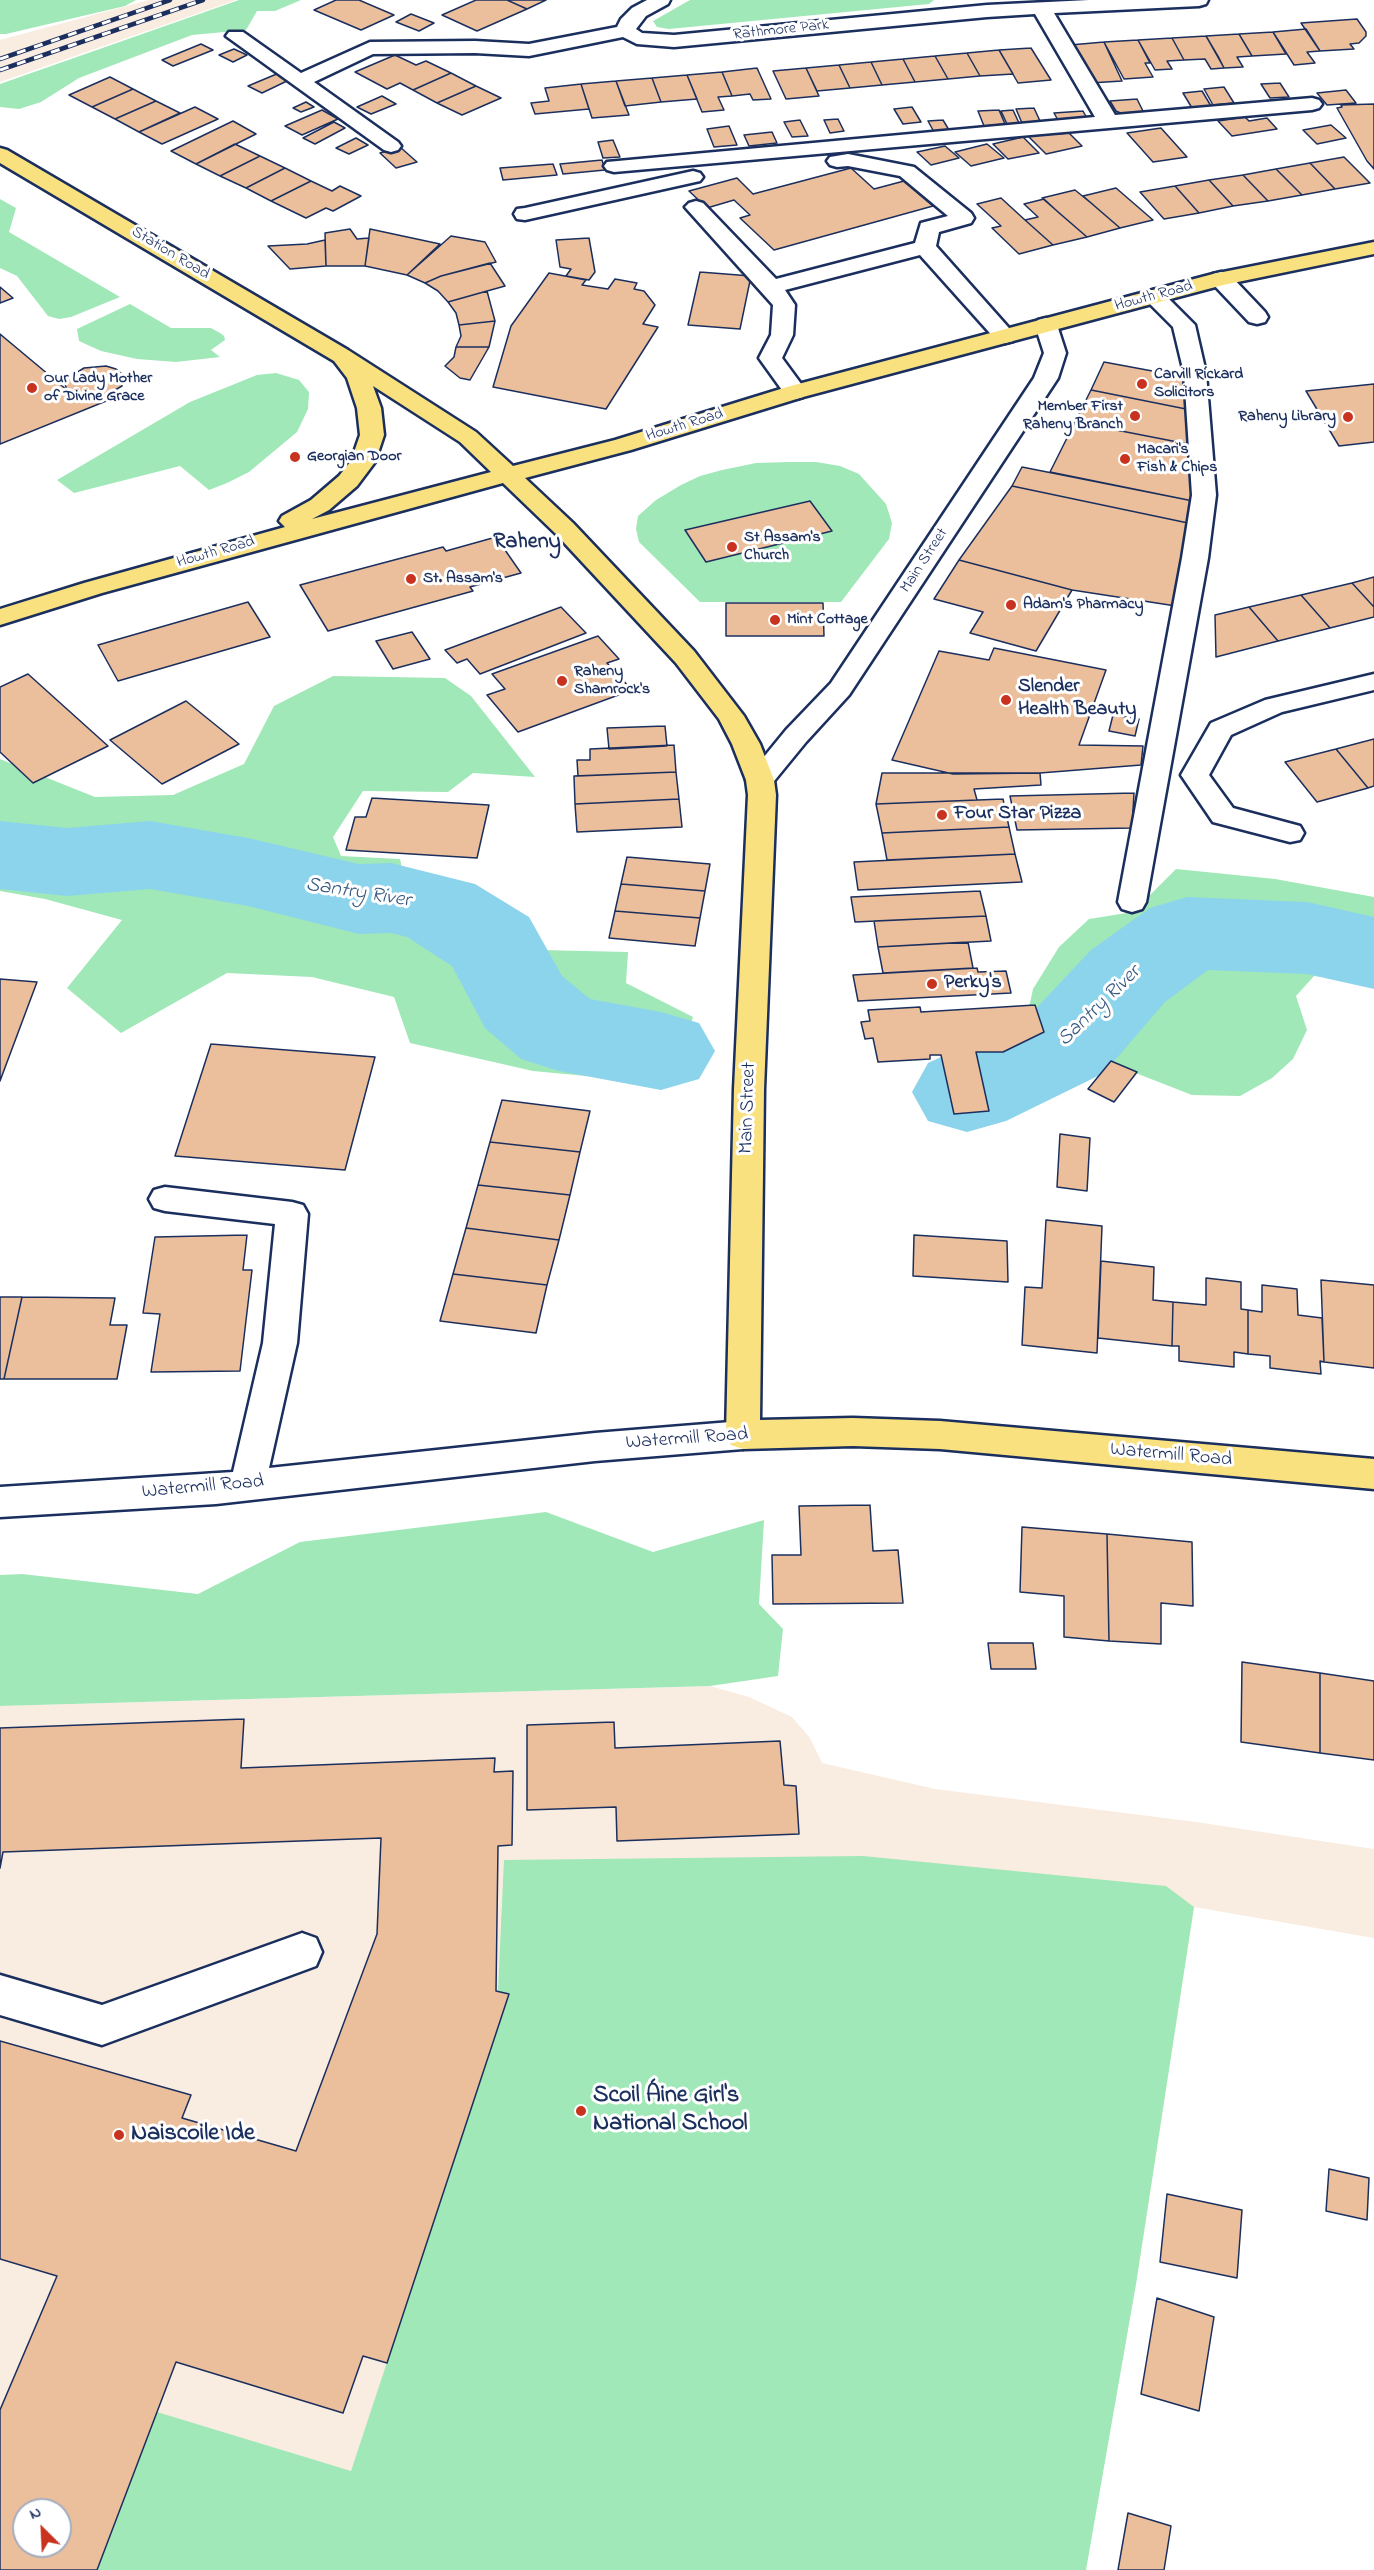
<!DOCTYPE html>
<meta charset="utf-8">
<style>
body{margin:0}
#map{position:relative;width:1374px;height:2570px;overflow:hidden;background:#fff;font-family:"Indie Flower",sans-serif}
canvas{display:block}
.north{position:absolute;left:12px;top:2498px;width:60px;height:60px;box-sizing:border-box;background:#fff;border:2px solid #a4acbf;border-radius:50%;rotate:336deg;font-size:16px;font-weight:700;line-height:24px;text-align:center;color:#1b2f5e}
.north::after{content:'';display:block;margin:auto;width:21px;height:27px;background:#c8321e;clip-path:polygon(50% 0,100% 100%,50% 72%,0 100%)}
</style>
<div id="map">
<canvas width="1374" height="2570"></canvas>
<div class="north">N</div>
</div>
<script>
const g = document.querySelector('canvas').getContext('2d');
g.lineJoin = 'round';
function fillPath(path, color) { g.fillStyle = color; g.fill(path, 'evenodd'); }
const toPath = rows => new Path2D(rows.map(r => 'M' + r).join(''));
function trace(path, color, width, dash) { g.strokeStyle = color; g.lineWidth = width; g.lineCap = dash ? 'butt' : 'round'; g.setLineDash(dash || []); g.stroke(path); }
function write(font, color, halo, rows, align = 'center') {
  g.font = font + ' "Indie Flower",sans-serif'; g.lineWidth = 6; g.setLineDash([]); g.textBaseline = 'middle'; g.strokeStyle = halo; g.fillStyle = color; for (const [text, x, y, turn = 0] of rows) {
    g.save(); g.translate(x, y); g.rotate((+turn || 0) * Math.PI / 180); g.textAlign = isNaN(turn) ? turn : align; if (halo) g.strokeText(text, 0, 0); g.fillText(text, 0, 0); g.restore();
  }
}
fillPath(toPath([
 [149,0,236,0,0,82,0,40],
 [710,1686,749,1697,792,1717,810,1738,822,1763,935,1789,1196,1822,1374,1849,1374,1938,1194,1907,1136,2284,1085,2570,0,2570,0,1706],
 [24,2510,60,2510,60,2546,24,2546]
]), '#f9ece1');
fillPath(toPath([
 [0,0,136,0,125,6,6,34,0,34],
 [239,0,301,0,275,11,257,11,246,30,192,35,79,78,41,102,19,109,0,107,0,84],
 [690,0,934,0,929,4,669,29,657,27,653,21],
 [0,199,16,208,9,232,120,297,71,317,59,319,48,316,17,276,0,268],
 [130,304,171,328,211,328,220,333,224,336,225,340,211,350,220,357,176,362,137,359,101,351,79,341,77,329],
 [276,373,299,380,309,392,308,409,297,432,249,472,227,483,209,490,180,466,74,493,57,480,190,402,257,375],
 [788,462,816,462,840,466,859,474,886,504,892,523,889,539,841,602,700,602,639,542,636,529,638,516,656,500,681,485,700,476,722,470,756,463],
 [333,676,445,678,471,696,535,777,473,773,448,792,363,791,333,837,341,856,400,859,405,882,488,905,541,950,628,952,626,983,693,1017,672,1084,533,1071,410,1043,394,997,312,977,227,973,121,1033,67,988,122,920,45,899,0,891,0,759,95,797,173,795,244,764,274,706],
 [1176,869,1275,879,1374,897,1374,985,1363,981,1314,976,1296,996,1307,1030,1293,1059,1272,1078,1240,1096,1192,1095,1133,1072,1094,1050,1027,1017,1033,989,1059,947,1089,919,1133,912],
 [546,1512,653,1552,764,1520,759,1604,783,1629,778,1676,710,1686,0,1706,0,1575,22,1574,198,1594,300,1542],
 [863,1856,1166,1886,1194,1907,1136,2284,1086,2570,97,2570,157,2412,351,2471,509,1994,498,1991,504,1860]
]), '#a0e8b7');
fillPath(toPath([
 [0,821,67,828,150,821,248,838,359,864,391,863,475,884,529,917,562,976,590,999,661,1012,699,1023,715,1051,699,1079,661,1090,559,1071,521,1059,485,1028,452,966,407,937,391,933,359,934,248,906,150,889,67,896,0,889,0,821],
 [1187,897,1307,902,1374,917,1374,989,1307,974,1208,970,1165,1002,1104,1073,1006,1121,967,1132,928,1121,912,1092,928,1063,1028,1017,1091,950,1150,908,1187,897]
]), '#8bd4ec');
const building = toPath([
 [336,0,359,0,394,15,361,30,314,10,336,0],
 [476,0,507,0,527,9,477,31,442,15,476,0],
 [507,0,546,0,527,9,507,0],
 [411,14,434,23,419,31,396,22,411,14],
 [1357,19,1366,32,1366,36,1359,43,1350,44,1354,49,1320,51,1301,23,1357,19],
 [1306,29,1320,51,1307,52,1315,63,1294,65,1273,32,1306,29],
 [1273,32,1286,54,1252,56,1239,34,1273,32],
 [1239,34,1252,56,1237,57,1243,67,1224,68,1206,36,1239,34],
 [1206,36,1219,58,1224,68,1211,69,1205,59,1184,60,1172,38,1206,36],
 [1172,38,1184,60,1167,61,1172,69,1155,70,1138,40,1172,38],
 [1138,40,1150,63,1145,63,1153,77,1124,79,1104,42,1138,40],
 [1104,42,1122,81,1090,83,1070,45,1104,42],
 [201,44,213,50,173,66,162,60,201,44],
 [1031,48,1051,80,1018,83,999,50,1031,48],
 [234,49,247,55,233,62,219,55,234,49],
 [999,50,1013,74,980,76,967,53,999,50],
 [967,53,980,76,948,79,935,56,967,53],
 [395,55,416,65,426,61,451,73,413,90,400,83,387,89,355,72,395,55],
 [935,56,948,79,915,82,903,59,935,56],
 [903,59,915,82,882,85,871,62,903,59],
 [871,62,882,85,850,88,839,65,871,62],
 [839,65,850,88,817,91,806,68,839,65],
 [757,68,771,99,753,100,750,94,732,96,722,72,757,68],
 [806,68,819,96,786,99,773,71,806,68],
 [722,72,732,96,718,97,724,110,702,112,687,75,722,72],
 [279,73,289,80,262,93,248,86,279,73],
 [451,73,476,86,437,103,413,90,451,73],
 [687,75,697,99,661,102,652,78,687,75],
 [110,77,133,89,92,107,69,95,110,77],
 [652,78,661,102,625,106,616,81,652,78],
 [616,81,629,115,592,118,581,84,616,81],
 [1280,83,1289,97,1270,98,1261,84,1280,83],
 [581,84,589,109,535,114,531,103,549,101,545,88,581,84],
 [476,86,501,98,462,115,437,103,476,86],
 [1224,87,1234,103,1213,105,1204,89,1224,87],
 [133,89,156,101,115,119,92,107,133,89],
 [1346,90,1356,103,1327,105,1317,93,1346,90],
 [1202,91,1211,106,1192,108,1183,93,1202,91],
 [382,96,396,104,371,114,357,107,382,96],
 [1137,99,1144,113,1125,115,1116,111,1110,101,1137,99],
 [156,101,180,113,139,132,115,119,156,101],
 [306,102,314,107,301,112,293,108,306,102],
 [1374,104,1374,169,1367,161,1337,108,1342,107,1341,105,1374,104],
 [195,107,218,119,162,144,139,132,195,107],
 [912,107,921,122,903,124,894,109,912,107],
 [1034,108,1040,121,1022,123,1016,109,1034,108],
 [322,110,338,119,302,135,285,126,322,110],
 [999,110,1005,124,984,126,978,111,999,110],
 [1013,110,1019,123,1007,124,1001,111,1013,110],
 [1083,111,1088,120,1059,122,1054,113,1083,111],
 [1245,117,1249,121,1267,118,1277,129,1232,136,1218,121,1245,117],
 [838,119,844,131,830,133,824,120,838,119],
 [800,120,808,136,792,137,784,122,800,120],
 [943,120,949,130,934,132,928,121,943,120],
 [233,121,256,134,196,164,171,151,233,121],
 [334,122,345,128,315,144,303,138,334,122],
 [1331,125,1346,138,1317,144,1303,130,1331,125],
 [729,126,737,145,714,147,707,129,729,126],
 [1161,128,1187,157,1153,162,1127,133,1161,128],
 [772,132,777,143,749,146,744,135,772,132],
 [1069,133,1082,146,1046,154,1028,136,1069,133],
 [1023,137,1039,153,1008,159,993,144,1023,137],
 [356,138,368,145,349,154,336,148,356,138],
 [613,140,620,157,603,158,598,142,613,140],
 [235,144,260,156,220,176,196,164,235,144],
 [987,144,1004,158,971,166,955,152,987,144],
 [945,146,959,158,931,165,917,152,945,146],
 [400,147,417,162,396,168,380,153,400,147],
 [260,156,285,168,246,188,220,176,260,156],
 [1344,157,1370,183,1335,189,1310,163,1344,157],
 [602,160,605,170,563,174,560,164,602,160],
 [1310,163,1335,189,1302,195,1276,169,1310,163],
 [553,164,557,175,503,180,500,168,553,164],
 [285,168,311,181,271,201,246,188,285,168],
 [851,168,874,189,904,181,933,206,774,250,740,218,750,215,734,200,707,208,689,191,737,178,753,194,851,168],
 [1276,169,1302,195,1268,201,1243,175,1276,169],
 [1243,175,1268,201,1233,206,1209,180,1243,175],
 [1209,180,1233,206,1199,213,1175,186,1209,180],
 [311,181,332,191,340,186,361,196,333,211,326,208,306,218,271,201,311,181],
 [1175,186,1199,213,1164,219,1140,192,1175,186],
 [1116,188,1153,220,1120,228,1083,196,1116,188],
 [1075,190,1091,203,1120,228,1087,237,1042,198,1075,190],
 [1001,198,1025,220,1053,245,1019,254,992,228,1001,226,977,204,1001,198],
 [1044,199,1058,212,1087,237,1053,245,1025,220,1038,217,1024,204,1044,199],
 [350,229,357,239,369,238,365,266,326,266,325,233,350,229],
 [370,229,440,244,407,275,365,266,370,229],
 [451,236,485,242,496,262,441,276,425,283,407,275,451,236],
 [589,238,595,272,589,280,566,276,571,269,560,267,556,240,589,238],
 [325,240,326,266,290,269,268,246,307,244,325,240],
 [490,263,505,286,448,302,438,291,425,283,441,276,490,263],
 [700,272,751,276,740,329,688,325,700,272],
 [549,273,586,280,582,285,608,289,615,279,637,283,634,289,644,291,655,305,643,324,658,327,606,409,493,387,511,326,549,273],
 [0,287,13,298,0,303,0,287],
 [487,291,495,321,459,325,456,313,448,302,487,291],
 [495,321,489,347,456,347,461,336,459,325,495,321],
 [0,334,67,390,65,384,68,378,84,368,106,366,116,369,122,374,124,380,122,386,115,390,121,395,0,444,0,334],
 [456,347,489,347,470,380,460,378,445,366,454,357,456,347],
 [1104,362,1190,378,1191,410,1091,390,1104,362],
 [1374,384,1374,442,1339,446,1306,391,1374,384],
 [1091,390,1191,410,1193,445,1075,422,1091,390],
 [1075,422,1193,445,1193,501,1050,472,1075,422],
 [1022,467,1193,501,1188,523,1012,486,1022,467],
 [1012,486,1188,523,1176,606,1072,590,959,560,1012,486],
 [810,501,832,531,706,562,685,530,810,501],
 [496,537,521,573,470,587,473,591,328,631,300,585,443,547,446,551,496,537],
 [959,560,1072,590,1036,651,970,633,983,612,934,599,959,560],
 [1374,577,1374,607,1352,583,1374,577],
 [1352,583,1374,607,1374,617,1330,628,1301,595,1352,583],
 [1301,595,1330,628,1278,641,1249,607,1301,595],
 [248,602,270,637,118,681,98,645,248,602],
 [726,603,823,603,824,636,726,636,726,603],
 [561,607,586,633,480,674,467,659,457,663,445,650,561,607],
 [1249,607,1278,641,1216,657,1215,615,1249,607],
 [412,632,430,659,393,669,376,641,412,632],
 [598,636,619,659,607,663,632,690,518,732,487,695,505,689,492,674,598,636],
 [994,648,1106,670,1079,745,1143,746,1141,765,1040,773,953,774,892,760,939,651,989,660,994,648],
 [28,674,108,746,33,783,0,752,0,687,28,674],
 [186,701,239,744,162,784,110,740,186,701],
 [1113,715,1139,719,1135,736,1109,731,1113,715],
 [665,726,667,746,609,749,607,728,665,726],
 [1374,739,1374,786,1368,788,1336,749,1374,739],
 [674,745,676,772,578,776,577,760,590,760,590,749,674,745],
 [1336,749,1368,788,1317,802,1285,762,1336,749],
 [676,772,679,799,575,804,574,776,676,772],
 [882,773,1040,773,1041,785,974,789,977,800,876,804,882,773],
 [1134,793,1132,828,1017,830,1010,796,1134,793],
 [372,798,489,805,477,858,346,850,355,817,366,817,372,798],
 [679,799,682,827,577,832,575,804,679,799],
 [1003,799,1009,827,882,833,876,804,1003,799],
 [1009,827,1015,854,887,860,882,833,1009,827],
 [1015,854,1022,882,858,890,854,862,1015,854],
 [627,857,710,864,705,891,621,884,627,857],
 [621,884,705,891,700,918,615,911,621,884],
 [980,891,986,916,855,922,851,897,980,891],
 [615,911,700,918,695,946,609,938,615,911],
 [986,916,991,941,878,947,874,921,986,916],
 [968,942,973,968,883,973,878,947,968,942],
 [977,968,978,972,1006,971,1011,993,858,1001,853,975,977,968],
 [0,979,37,982,0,1081,0,979],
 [1035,1005,1044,1032,1003,1052,976,1052,989,1111,954,1114,941,1055,930,1055,930,1059,878,1062,873,1038,865,1039,861,1022,870,1021,868,1010,920,1007,921,1012,1035,1005],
 [211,1044,375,1057,345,1170,175,1156,211,1044],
 [1111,1061,1137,1072,1114,1102,1088,1089,1111,1061],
 [502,1100,590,1111,580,1152,490,1142,502,1100],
 [1060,1134,1090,1138,1087,1191,1057,1187,1060,1134],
 [490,1142,580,1152,570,1195,478,1185,490,1142],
 [478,1185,570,1195,559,1240,466,1228,478,1185],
 [1046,1220,1102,1226,1097,1353,1022,1345,1025,1287,1042,1288,1046,1220],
 [466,1228,559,1240,547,1285,453,1274,466,1228],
 [247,1235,243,1270,252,1270,240,1371,151,1372,160,1314,143,1313,155,1237,247,1235],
 [914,1235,1007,1241,1008,1282,913,1276,914,1235],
 [1101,1261,1154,1267,1153,1300,1173,1302,1172,1346,1098,1338,1101,1261],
 [453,1274,547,1285,536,1333,440,1321,453,1274],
 [1206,1278,1241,1282,1241,1309,1248,1310,1248,1354,1234,1352,1234,1367,1179,1361,1179,1346,1172,1346,1173,1302,1206,1305,1206,1278],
 [1321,1280,1374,1285,1374,1368,1324,1362,1321,1280],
 [1262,1285,1297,1289,1298,1315,1322,1318,1324,1362,1320,1361,1321,1374,1270,1368,1270,1356,1248,1354,1248,1310,1262,1312,1262,1285],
 [0,1297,22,1297,4,1379,0,1379,0,1297],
 [22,1297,115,1298,110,1325,127,1325,117,1379,4,1379,22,1297],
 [870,1505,873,1551,898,1550,903,1603,773,1604,772,1555,801,1555,799,1506,870,1505],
 [1022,1527,1107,1534,1109,1641,1064,1637,1064,1596,1020,1592,1022,1527],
 [1107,1534,1192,1542,1193,1606,1161,1603,1161,1644,1109,1641,1107,1534],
 [988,1643,1033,1643,1036,1669,991,1669,988,1643],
 [1242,1662,1320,1673,1320,1753,1241,1742,1242,1662],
 [1320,1673,1374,1681,1374,1760,1320,1753,1320,1673],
 [244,1719,241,1768,495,1758,494,1772,513,1771,512,1845,498,1846,496,1991,509,1994,387,2363,363,2356,343,2413,176,2362,97,2570,0,2570,0,2410,57,2276,0,2259,0,2041,191,2095,182,2118,296,2151,377,1934,381,1838,3,1852,0,1868,0,1728,244,1719],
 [24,2510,60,2510,60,2546,24,2546,24,2510],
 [614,1722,615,1748,780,1741,784,1785,796,1786,799,1834,617,1841,616,1807,527,1810,527,1725,614,1722],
 [1329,2169,1369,2178,1367,2220,1326,2211,1329,2169],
 [1167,2194,1242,2210,1237,2278,1160,2262,1167,2194],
 [1157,2298,1214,2317,1199,2411,1141,2394,1157,2298],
 [1128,2513,1171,2526,1164,2570,1118,2570,1128,2513]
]);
fillPath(building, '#ecbf9c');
trace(building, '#1b2f5e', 1.5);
const minor = toPath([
 [647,0,670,0,668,4,646,16,636,29,642,33,674,35,987,5,1089,0,1208,0,1206,4,1199,6,1054,13,1115,115,1312,98,1319,100,1322,104,1319,108,1312,110,614,172,607,170,604,166,607,162,1095,117,1035,14,987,17,674,47,637,44,623,37,529,56,475,53,373,54,314,82,398,142,401,146,398,150,391,152,384,150,226,36,229,32,243,32,301,73,370,42,475,41,529,44,617,27,621,19,632,8,647,0],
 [848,154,914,167,971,213,974,218,971,223,939,232,936,246,1016,336,1013,341,1005,343,997,341,920,255,785,290,795,305,793,335,782,358,807,392,803,397,795,399,787,397,759,358,771,335,773,305,685,207,689,203,696,201,703,203,776,279,915,243,921,223,948,216,900,176,848,166,837,167,830,165,827,161,830,157,848,154],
 [693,171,700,173,703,177,700,181,525,220,517,219,514,214,517,209,525,208,693,171],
 [1221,272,1229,274,1265,312,1268,317,1265,322,1257,324,1249,322,1213,284,1210,279,1213,274,1221,272],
 [1154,290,1162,292,1195,325,1206,373,1216,495,1208,558,1146,902,1142,909,1132,912,1122,909,1118,902,1182,558,1192,495,1184,373,1173,327,1143,297,1146,292,1154,290],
 [1046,318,1054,320,1057,325,1066,353,1058,378,849,695,806,742,770,786,760,789,750,786,746,780,750,774,786,730,831,683,1034,378,1044,353,1035,325,1038,320,1046,318],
 [1374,674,1374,690,1282,712,1231,735,1209,775,1233,808,1300,826,1304,833,1300,840,1290,842,1213,822,1181,775,1211,723,1265,700,1374,674],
 [165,1187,292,1202,303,1205,308,1214,297,1343,269,1468,595,1433,743,1421,755,1425,760,1435,755,1445,743,1449,595,1461,216,1504,0,1517,0,1487,233,1472,263,1343,275,1224,165,1211,154,1208,149,1199,154,1190,165,1187],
 [302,1933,316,1938,322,1952,316,1966,102,2045,0,2015,0,1975,102,2005,302,1933]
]);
const major = toPath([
 [0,148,7,150,348,350,476,432,513,466,615,440,787,387,1213,274,1374,242,1374,254,1223,285,803,397,631,450,525,478,573,523,694,651,744,716,760,744,774,780,776,795,764,1089,760,1420,853,1418,940,1421,1374,1459,1374,1489,940,1449,853,1446,743,1449,731,1445,726,1435,734,1089,748,795,746,780,732,744,719,719,676,663,555,533,503,483,102,593,0,625,0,609,84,583,285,527,279,521,282,516,311,500,339,476,351,461,360,435,357,408,347,378,334,361,0,163,0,148],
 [373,386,460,442,491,472,312,519,329,510,357,486,375,462,384,435,381,408,373,386]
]);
trace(minor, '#1b2f5e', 5);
trace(major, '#1b2f5e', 5);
fillPath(minor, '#fff');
fillPath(major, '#fae180');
const rail = toPath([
 [0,59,170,0],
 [0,70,203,0]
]);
trace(rail, '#1b2f5e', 4.5);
trace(rail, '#fff', 3, [9]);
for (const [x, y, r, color] of [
 [1142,384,6,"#c8321e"],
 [32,388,6,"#c8321e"],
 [1135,416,6,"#c8321e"],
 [1348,417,6,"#c8321e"],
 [295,457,6,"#c8321e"],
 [1125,459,6,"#c8321e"],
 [732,547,6,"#c8321e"],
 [411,579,6,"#c8321e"],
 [1011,605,6,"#c8321e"],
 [775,620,6,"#c8321e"],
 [562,681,6,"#c8321e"],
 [1006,700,6,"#c8321e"],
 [942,815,6,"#c8321e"],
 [932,984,6,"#c8321e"],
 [581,2111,6,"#c8321e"],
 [119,2135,6,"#c8321e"]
]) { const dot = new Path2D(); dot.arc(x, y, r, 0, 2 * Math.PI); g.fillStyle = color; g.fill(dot); trace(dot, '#fff', 2); }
write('16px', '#1b2f5e', '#fff', [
 ["Rathmore Park",781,31,-6],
 ["Station Road",170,254,31],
 ["Howth Road",1154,297,-15],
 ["Howth Road",685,426,-17],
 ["Howth Road",216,553,-16],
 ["Main Street",925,561,-57]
]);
write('bold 16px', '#1b2f5e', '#fff', [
 ["Carvill Rickard",1154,375],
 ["Solicitors",1154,393],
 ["Our Lady Mother",44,379],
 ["of Divine Grace",44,397],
 ["Member First",1123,407,"right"],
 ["Raheny Branch",1123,425,"right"],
 ["Raheny Library",1336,417,"right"],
 ["Macari's",1137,450],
 ["Fish & Chips",1137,468],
 ["Georgian Door",307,457],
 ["St Assam's",744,538],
 ["Church",744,556],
 ["St. Assam's",423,579],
 ["Adam's Pharmacy",1023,605],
 ["Mint Cottage",787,620],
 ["Raheny",574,672],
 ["Shamrock's",574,690]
], 'left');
write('bold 20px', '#1b2f5e', '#fff', [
 ["Slender",1018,688],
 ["Health Beauty",1018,711],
 ["Four Star Pizza",954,815],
 ["Perky's",944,984]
], 'left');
write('20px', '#1b2f5e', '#fff', [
 ["Main Street",749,1108,-88],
 ["Watermill Road",687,1440,-4],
 ["Watermill Road",1171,1456,5],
 ["Watermill Road",203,1488,-5]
]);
write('italic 21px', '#375882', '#fff', [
 ["Santry River",358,894,9],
 ["Santry River",1100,1007,-44]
]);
write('bold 22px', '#1b2f5e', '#fff', [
 ["Raheny",527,543]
]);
write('bold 24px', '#1b2f5e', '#fff', [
 ["Scoil Áine Girl's",593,2097],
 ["National School",593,2125],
 ["Naiscoile Ide",131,2135]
], 'left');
</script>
